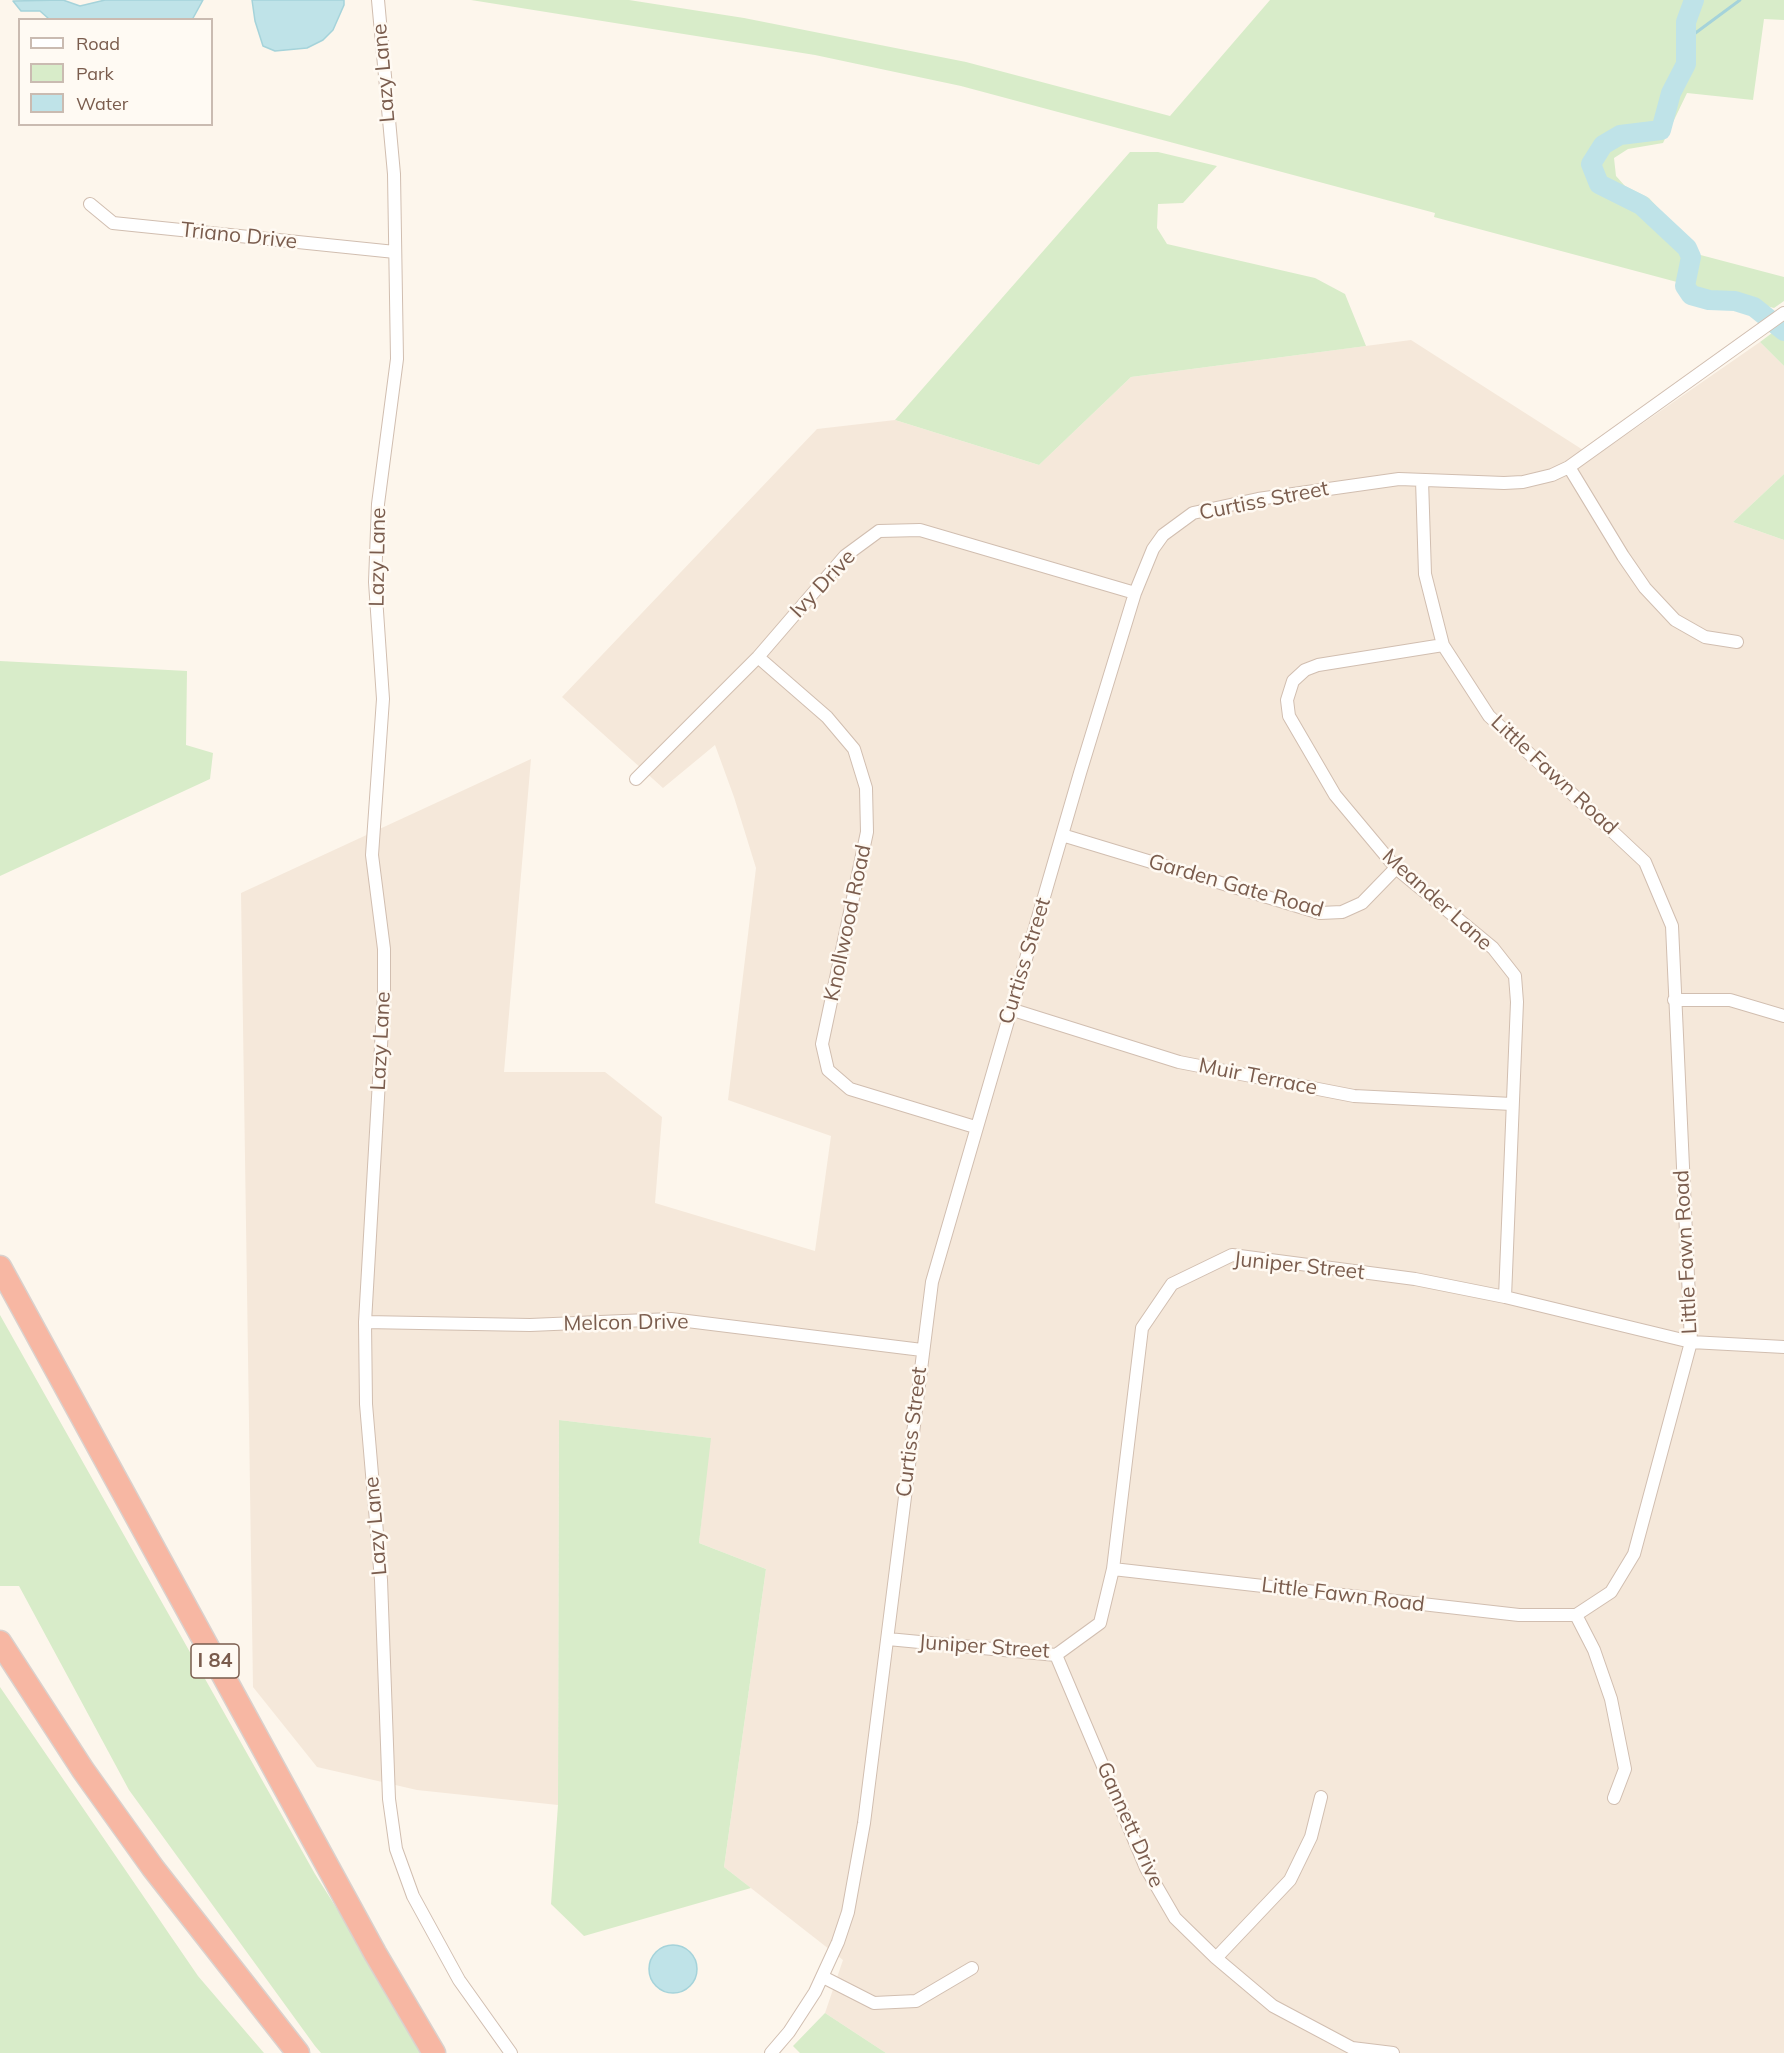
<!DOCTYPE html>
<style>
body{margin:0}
#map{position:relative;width:1784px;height:2053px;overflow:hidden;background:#fdf6ec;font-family:Mulish,sans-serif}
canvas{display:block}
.legend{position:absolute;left:18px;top:18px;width:195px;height:108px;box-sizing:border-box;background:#fffaf3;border:2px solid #cabbb1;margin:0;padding:8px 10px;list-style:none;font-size:18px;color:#7a5c4d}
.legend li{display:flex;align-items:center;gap:12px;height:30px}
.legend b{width:30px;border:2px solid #cabbb1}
</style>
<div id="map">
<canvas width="1784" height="2053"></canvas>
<ul class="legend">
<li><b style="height:8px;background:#fff"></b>Road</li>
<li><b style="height:16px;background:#d8ecc9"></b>Park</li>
<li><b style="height:16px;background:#bfe3e8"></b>Water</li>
</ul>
</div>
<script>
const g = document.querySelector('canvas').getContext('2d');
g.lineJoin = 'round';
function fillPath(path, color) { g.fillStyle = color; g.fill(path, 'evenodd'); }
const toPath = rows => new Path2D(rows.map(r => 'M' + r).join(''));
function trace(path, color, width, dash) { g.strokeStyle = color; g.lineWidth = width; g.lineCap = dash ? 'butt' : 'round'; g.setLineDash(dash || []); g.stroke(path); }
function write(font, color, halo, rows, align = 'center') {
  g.font = font + ' Mulish,sans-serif'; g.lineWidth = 5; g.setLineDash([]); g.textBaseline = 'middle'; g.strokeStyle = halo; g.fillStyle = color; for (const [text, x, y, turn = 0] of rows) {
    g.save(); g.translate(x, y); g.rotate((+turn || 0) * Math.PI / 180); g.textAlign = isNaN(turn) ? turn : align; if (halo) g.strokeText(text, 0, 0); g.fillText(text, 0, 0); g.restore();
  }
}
fillPath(toPath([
 [1411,340,1594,457,1760,342,1784,366,1784,474,1733,522,1784,540,1784,2053,886,2053,825,2013,843,1960,724,1867,766,1569,699,1543,710,1438,559,1420,558,1805,417,1790,317,1767,253,1687,241,893,531,759,504,1072,605,1072,662,1117,655,1203,815,1251,831,1136,728,1100,756,868,734,797,715,745,663,788,562,697,817,429,895,420,1039,465,1131,377]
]), '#f5e8da');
fillPath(toPath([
 [471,0,629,0,744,18,966,62,1170,116,1270,0,1784,0,1784,20,1764,19,1753,100,1687,93,1663,143,1628,149,1614,158,1616,176,1625,186,1649,198,1677,229,1674,248,1784,277,1784,301,1774,308,1434,217,1435,213,961,86,815,55],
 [1130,152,1158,152,1217,166,1183,203,1158,204,1157,228,1167,244,1315,278,1345,294,1366,346,1131,377,1039,465,895,420],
 [1784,324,1784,366,1760,342],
 [1784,474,1784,540,1733,522],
 [0,661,187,671,186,745,213,753,210,779,0,876],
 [0,1315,315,1874,428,2053,321,2053,315,2046,129,1790,19,1586,0,1586],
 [559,1420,711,1438,699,1543,766,1569,724,1867,751,1888,584,1936,551,1904,558,1805],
 [0,1687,198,1976,264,2053,0,2053],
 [825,2013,886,2053,800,2053,793,2046]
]), '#d8ecc9');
const water = toPath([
 [63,0,80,6,105,0,203,0,192,20,49,19,40,11,21,11,13,1,63,0],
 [252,0,344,0,344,5,333,30,323,40,307,48,275,51,263,46,255,21,252,0],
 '649 1969a24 24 0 1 1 48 0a24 24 0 1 1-48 0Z'
]);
fillPath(water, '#bfe3e8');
trace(water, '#a5d3da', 1.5);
trace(toPath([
 [1686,40,1740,0]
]), '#a5d3da', 3);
trace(toPath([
 [1694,0,1686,22,1686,64,1671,93,1661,130,1620,135,1603,145,1591,164,1599,184,1641,205,1687,248,1691,257,1685,286,1691,295,1709,300,1735,301,1754,307,1784,331]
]), '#bfe3e8', 20);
const street = toPath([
 [378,0,394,174,397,359,378,504,375,582,383,699,372,855,384,949,384,994,365,1322,366,1404,381,1580,389,1799,396,1849,413,1896,459,1980,511,2053],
 [90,204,113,223,395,252],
 [1569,467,1623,556,1645,588,1675,620,1705,637,1737,642],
 [1443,645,1318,665,1305,670,1293,681,1287,700,1289,716,1335,795,1396,868,1493,948,1515,976,1517,1002,1505,1297],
 [758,657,827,717,854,749,866,788,867,832,822,1044,828,1070,850,1089,975,1127],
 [636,779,758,657,845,556,879,531,920,530,1135,593],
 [1062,835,1320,913,1342,912,1362,903,1396,868],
 [1674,1000,1730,1000,1784,1016],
 [1010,1009,1179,1062,1354,1096,1512,1104],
 [365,1322,530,1325,671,1319,922,1350],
 [1113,1569,1519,1615,1576,1615,1611,1592,1634,1554,1691,1342,1672,926,1645,862,1489,716,1443,645,1425,574,1422,480],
 [1576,1615,1594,1650,1611,1699,1625,1769,1614,1798],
 [888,1639,1056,1655,1100,1623,1113,1569,1142,1328,1172,1284,1232,1255,1415,1279,1505,1297,1691,1342,1784,1347],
 [1056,1655,1146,1868,1175,1918,1216,1958,1273,2006,1352,2048,1393,2053],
 [1216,1958,1290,1880,1311,1837,1321,1797],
 [823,1977,874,2003,916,2001,972,1968],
 [771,2053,789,2032,815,1992,838,1942,848,1912,864,1823,932,1282,1080,773,1135,593,1153,549,1163,535,1193,513,1258,499,1399,479,1504,483,1523,482,1552,475,1569,467,1784,313]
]);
const highway = toPath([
 [0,1267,375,1953,434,2053],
 [0,1642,83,1770,153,1868,298,2053]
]);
trace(street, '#d1beb0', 14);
trace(highway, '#dad1cd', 25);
trace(street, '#fff', 12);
trace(highway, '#f7b7a3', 22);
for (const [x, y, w] of [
 [215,1661,48]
]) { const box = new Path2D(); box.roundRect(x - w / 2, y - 17, w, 34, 4.5); g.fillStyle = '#fffaf3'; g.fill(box); trace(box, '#7a5c4d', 1.5); }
write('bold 20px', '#7a5c4d', null, [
 ["I 84",215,1661]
]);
write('21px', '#7a5c4d', '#fffaf3', [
 ["Lazy Lane",384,73,-95],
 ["Triano Drive",239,236,6],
 ["Curtiss Street",1264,501,-11],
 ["Lazy Lane",378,557,-89],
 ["Ivy Drive",823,584,-47],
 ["Little Fawn Road",1554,775,43],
 ["Garden Gate Road",1236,886,16],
 ["Meander Lane",1437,900,42],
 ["Knollwood Road",848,923,-78],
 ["Curtiss Street",1025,961,-73],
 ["Lazy Lane",381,1041,-87],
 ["Muir Terrace",1258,1077,11],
 ["Little Fawn Road",1686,1252,-93],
 ["Juniper Street",1299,1266,6],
 ["Melcon Drive",626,1323,-1],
 ["Curtiss Street",912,1432,-83],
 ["Lazy Lane",376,1526,-95],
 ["Little Fawn Road",1343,1595,7],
 ["Juniper Street",984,1647,4],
 ["Gannett Drive",1130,1825,66]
]);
</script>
